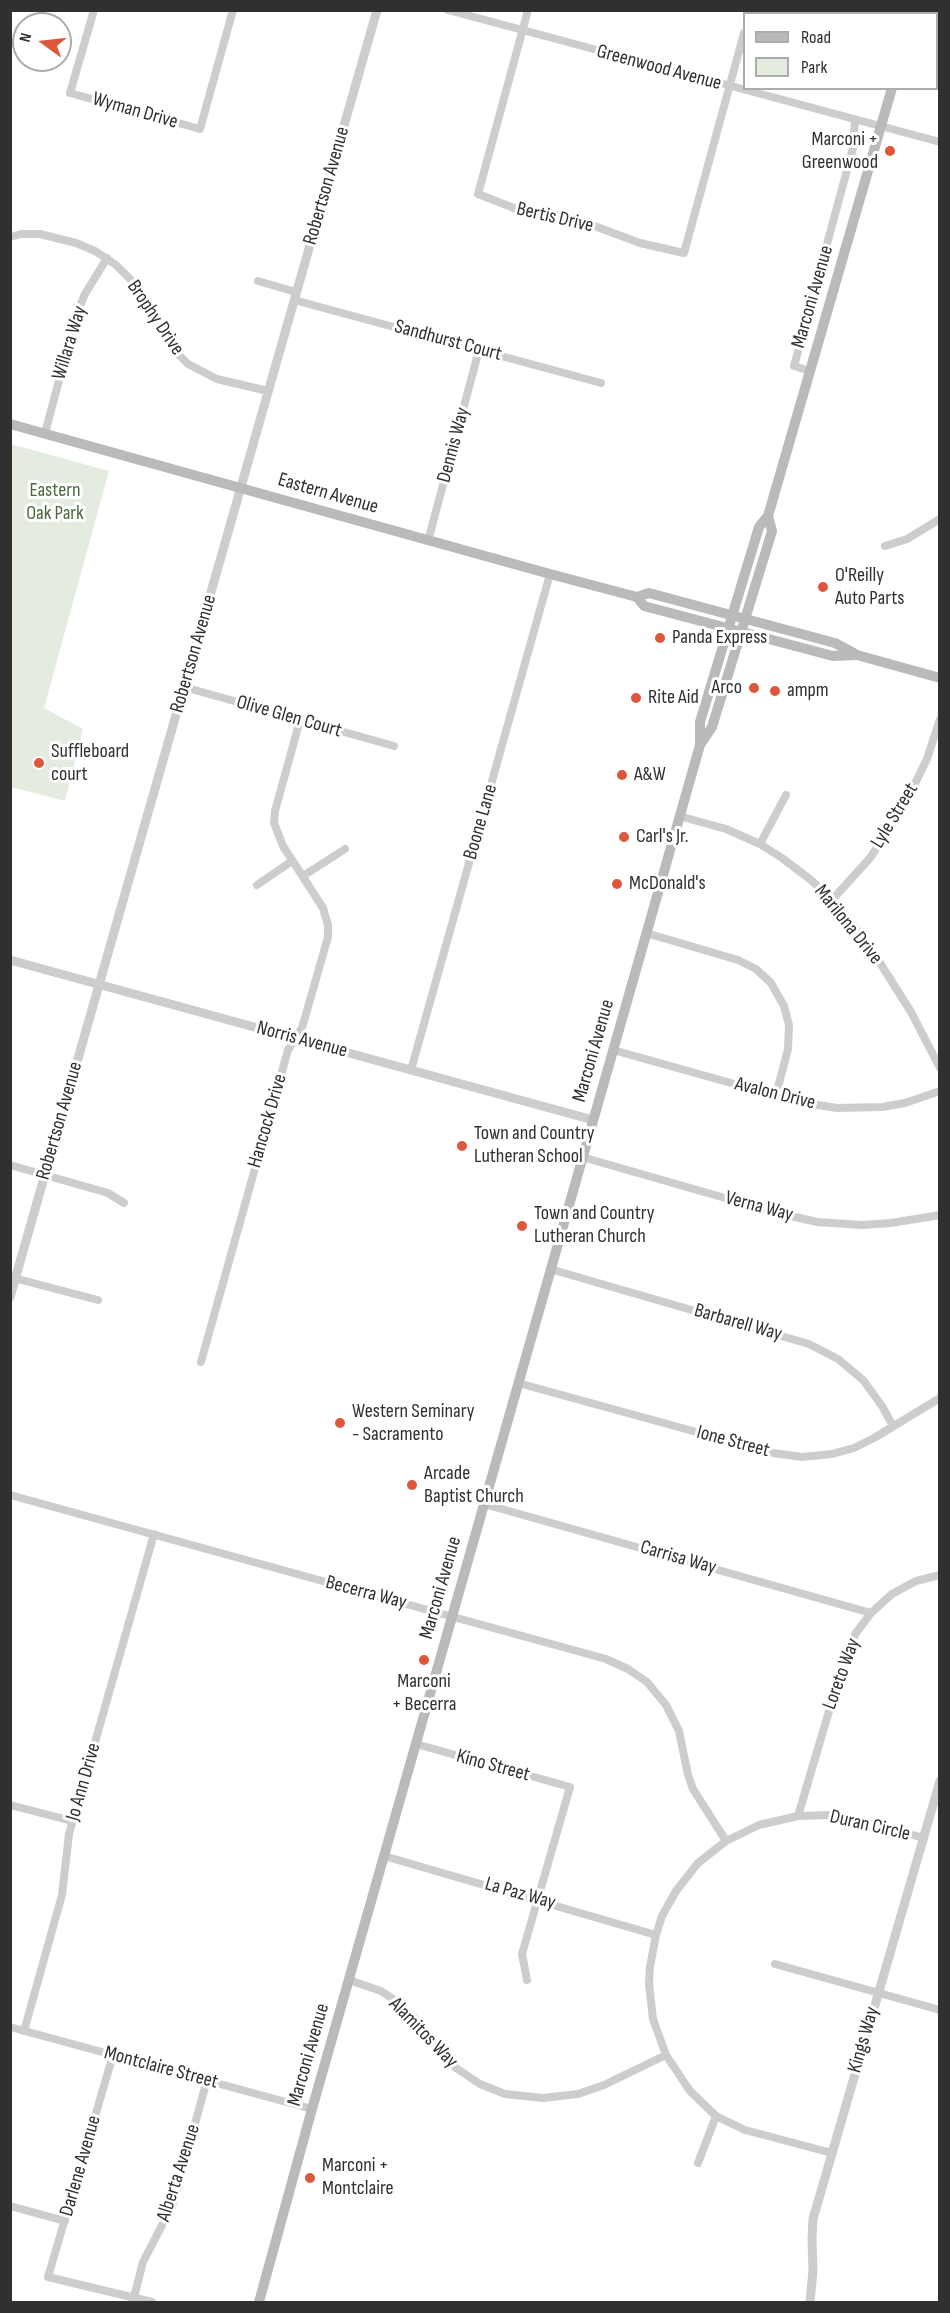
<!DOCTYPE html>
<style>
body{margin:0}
#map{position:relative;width:950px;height:2313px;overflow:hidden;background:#fff;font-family:"Sofia Sans Condensed",sans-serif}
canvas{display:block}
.frame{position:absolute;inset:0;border:12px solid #303030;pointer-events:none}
.legend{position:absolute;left:743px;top:12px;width:195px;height:78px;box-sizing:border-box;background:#fff;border:2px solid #acacac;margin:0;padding:8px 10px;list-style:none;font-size:18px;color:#303030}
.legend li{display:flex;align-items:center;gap:12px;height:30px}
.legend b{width:30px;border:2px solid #acacac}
.north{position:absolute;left:12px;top:12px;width:60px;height:60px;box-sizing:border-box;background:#fff;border:2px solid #acacac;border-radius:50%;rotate:285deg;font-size:16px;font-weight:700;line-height:24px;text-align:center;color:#303030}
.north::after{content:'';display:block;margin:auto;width:21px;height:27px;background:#dd573b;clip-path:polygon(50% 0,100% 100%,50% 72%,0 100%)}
</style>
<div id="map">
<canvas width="950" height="2313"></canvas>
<div class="frame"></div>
<ul class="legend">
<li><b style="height:8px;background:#bababa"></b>Road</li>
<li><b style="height:16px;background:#e3ecdf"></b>Park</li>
</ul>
<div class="north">N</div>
</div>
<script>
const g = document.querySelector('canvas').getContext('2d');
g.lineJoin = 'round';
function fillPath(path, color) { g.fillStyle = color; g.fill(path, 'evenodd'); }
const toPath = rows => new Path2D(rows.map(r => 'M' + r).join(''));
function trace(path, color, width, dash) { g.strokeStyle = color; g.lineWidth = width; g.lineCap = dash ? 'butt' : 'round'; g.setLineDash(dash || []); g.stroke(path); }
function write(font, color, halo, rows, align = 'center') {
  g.font = font + ' "Sofia Sans Condensed",sans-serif'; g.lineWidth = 6; g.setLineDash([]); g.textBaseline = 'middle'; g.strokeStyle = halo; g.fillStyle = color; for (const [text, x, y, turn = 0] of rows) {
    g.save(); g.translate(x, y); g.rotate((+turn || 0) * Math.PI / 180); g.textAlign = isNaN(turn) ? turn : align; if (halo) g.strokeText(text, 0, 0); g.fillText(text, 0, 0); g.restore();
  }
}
fillPath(toPath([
 [11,444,109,471,44,708,83,729,65,801,11,787]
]), '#e3ecdf');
trace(toPath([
 [94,10,70,93,200,129,233,10],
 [448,10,940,142],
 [528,10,478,194,519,210,573,218,640,243,684,253,744,33],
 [750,14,751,10],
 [893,14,894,10],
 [936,43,940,44],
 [10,237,21,234,40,234,76,243,95,251,116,265,137,286,156,316,174,350,188,364,217,379,268,391],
 [258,281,296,292],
 [294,300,601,383],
 [810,371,794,366,853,148,855,121],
 [45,433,77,313,85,294,107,258],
 [428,541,479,350],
 [885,546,907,539,940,519],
 [184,687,394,746],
 [679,816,726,829,760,844,782,858,811,880,832,900,868,944,911,1012,940,1068],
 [760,844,786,795],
 [303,876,345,849],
 [257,885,292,861],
 [832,900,870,858,902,810,927,759,940,719],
 [646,933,738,960,756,969,771,983,784,1006,789,1025,788,1049,776,1095],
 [613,1050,799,1102,837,1108,882,1107,905,1103,940,1091],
 [411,1070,550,574],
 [582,1157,774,1212,817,1222,862,1225,891,1223,940,1215],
 [10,1165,108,1193,124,1203],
 [550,1269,809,1344,838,1359,863,1380,882,1406,893,1426],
 [10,1277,98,1300],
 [201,1362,288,1050,302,1028,328,937,328,925,323,908,283,846,274,823,275,811,300,720],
 [518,1383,773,1453,802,1457,832,1454,854,1448,874,1438,940,1398],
 [10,1495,606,1659,628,1669,647,1682,666,1705,679,1731,688,1775,693,1789,726,1841],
 [484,1504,871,1613],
 [416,1744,570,1787,522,1954,527,1980],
 [10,1805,72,1821],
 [798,1816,845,1657,856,1633,871,1613,892,1594,916,1581,940,1575],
 [384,1856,656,1935],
 [775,1964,940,2010],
 [349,1980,381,1991,393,1999,414,2018,437,2048,456,2068,480,2084,505,2094,543,2098,578,2094,604,2085,666,2055],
 [10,2027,312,2109],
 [24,2031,62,1895,69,1834,154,1534],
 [113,2055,48,2277,152,2302],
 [832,2153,745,2130,716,2116,690,2091,666,2055,653,2019,649,1984,650,1967,656,1935,662,1916,676,1891,698,1863,726,1841,759,1825,798,1816,831,1815,854,1819,924,1838],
 [698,2163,716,2116],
 [10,2206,65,2221],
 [134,2297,143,2262,173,2204,207,2080]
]), '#cdcdcd', 8);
trace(toPath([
 [10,960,593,1120],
 [10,1297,377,10],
 [810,2302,813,2271,812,2239,813,2219,940,1781]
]), '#cdcdcd', 9);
trace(toPath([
 [913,14,914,10],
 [10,424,550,574,637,597,649,593,835,643,857,655,940,678],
 [637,597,644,606,833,656,856,655],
 [700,745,712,727,765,554,772,531,768,516],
 [259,2302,312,2109,700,745,700,722,759,527,768,516,892,88]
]), '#bababa', 10);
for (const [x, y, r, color] of [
 [890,151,6,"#dd573b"],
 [823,587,6,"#dd573b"],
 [660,638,6,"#dd573b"],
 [754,688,6,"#dd573b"],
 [775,691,6,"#dd573b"],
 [636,698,6,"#dd573b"],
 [39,763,6,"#dd573b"],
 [622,775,6,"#dd573b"],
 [624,837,6,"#dd573b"],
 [617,884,6,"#dd573b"],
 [462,1146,6,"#dd573b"],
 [522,1226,6,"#dd573b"],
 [340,1423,6,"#dd573b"],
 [412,1485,6,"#dd573b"],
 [424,1660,6,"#dd573b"],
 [310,2178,6,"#dd573b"]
]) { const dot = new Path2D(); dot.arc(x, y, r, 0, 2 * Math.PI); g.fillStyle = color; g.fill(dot); trace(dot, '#fff', 2); }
write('20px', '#303030', '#fff', [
 ["Greenwood Avenue",659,68,15],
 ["Wyman Drive",135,111,16],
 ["Robertson Avenue",327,186,-74],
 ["Bertis Drive",555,218,13],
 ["Marconi Avenue",813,297,-74],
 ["Brophy Drive",155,318,56],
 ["Sandhurst Court",448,341,15],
 ["Willara Way",70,343,-73],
 ["Dennis Way",454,445,-75],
 ["Eastern Avenue",328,494,16],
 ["Robertson Avenue",194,654,-74],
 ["Olive Glen Court",289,717,16],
 ["Lyle Street",895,816,-59],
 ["Boone Lane",481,822,-74],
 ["Marilona Drive",848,925,51],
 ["Norris Avenue",302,1040,15],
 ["Marconi Avenue",594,1051,-74],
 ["Avalon Drive",775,1094,14],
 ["Robertson Avenue",60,1121,-74],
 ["Hancock Drive",268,1121,-74],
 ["Verna Way",759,1207,15],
 ["Barbarell Way",738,1323,16],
 ["Ione Street",733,1442,15],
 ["Carrisa Way",678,1558,16],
 ["Marconi Avenue",441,1588,-74],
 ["Becerra Way",366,1593,15],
 ["Loreto Way",842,1674,-70],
 ["Kino Street",493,1766,15],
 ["Jo Ann Drive",84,1782,-74],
 ["Duran Circle",870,1826,13],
 ["La Paz Way",520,1894,16],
 ["Alamitos Way",423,2033,46],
 ["Kings Way",864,2040,-74],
 ["Marconi Avenue",309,2055,-74],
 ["Montclaire Street",161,2068,15],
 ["Darlene Avenue",81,2166,-74],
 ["Alberta Avenue",179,2173,-72]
]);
write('20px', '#303030', '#fff', [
 ["Marconi +",878,140,"right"],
 ["Greenwood",878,163,"right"],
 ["O'Reilly",835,576],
 ["Auto Parts",835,599],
 ["Panda Express",672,638],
 ["Arco",742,688,"right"],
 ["ampm",787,691],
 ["Rite Aid",648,698],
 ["Suffleboard",51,752],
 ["court",51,775],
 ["A&W",634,775],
 ["Carl's Jr.",636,837],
 ["McDonald's",629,884],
 ["Town and Country",474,1134],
 ["Lutheran School",474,1157],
 ["Town and Country",534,1214],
 ["Lutheran Church",534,1237],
 ["Western Seminary",352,1412],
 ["- Sacramento",352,1435],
 ["Arcade",424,1474],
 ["Baptist Church",424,1497],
 ["Marconi",424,1682,"center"],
 ["+ Becerra",424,1705,"center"],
 ["Marconi +",322,2166],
 ["Montclaire",322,2189]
], 'left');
write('20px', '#486a3f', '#fff', [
 ["Eastern",55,491],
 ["Oak Park",55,514]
]);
</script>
